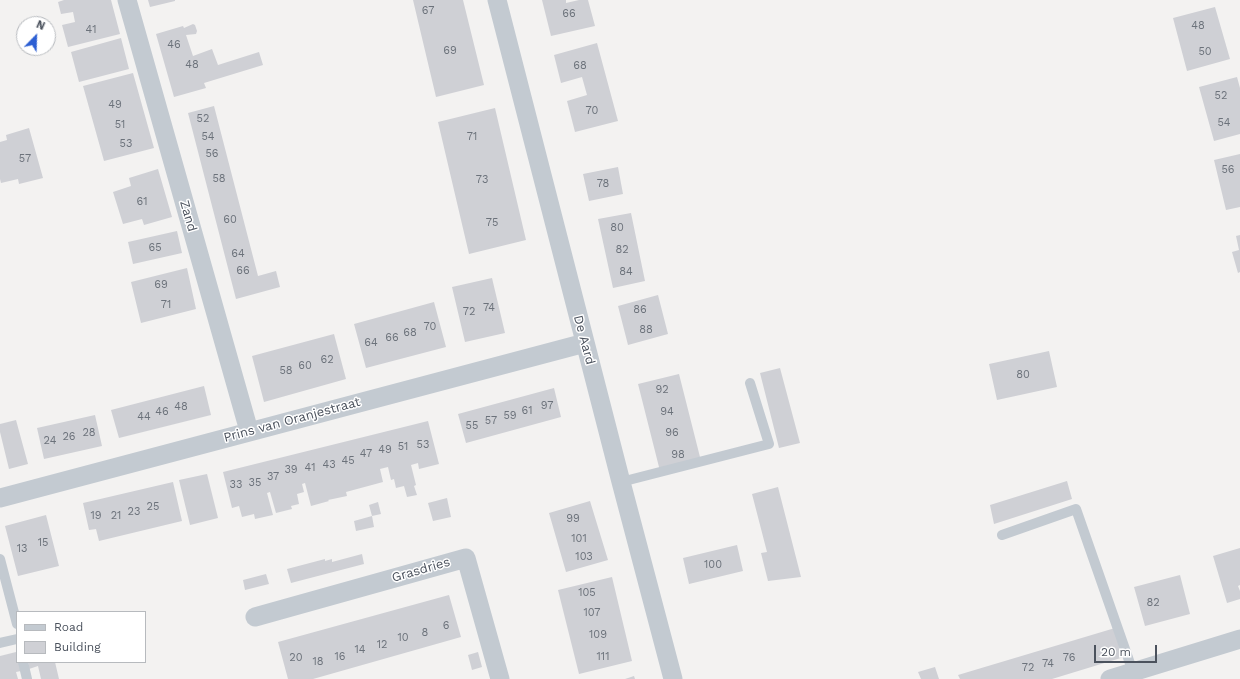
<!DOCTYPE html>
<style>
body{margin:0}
#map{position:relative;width:1240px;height:679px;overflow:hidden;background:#f3f2f1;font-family:"Work Sans",sans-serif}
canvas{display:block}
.legend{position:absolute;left:16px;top:611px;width:130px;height:52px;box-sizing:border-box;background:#fff;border:1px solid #b7babe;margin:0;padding:5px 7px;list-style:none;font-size:12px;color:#4b525d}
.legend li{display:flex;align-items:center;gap:8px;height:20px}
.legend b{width:20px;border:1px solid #b7babe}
.north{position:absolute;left:16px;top:16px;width:40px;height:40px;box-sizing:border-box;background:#fff;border:1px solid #b7babe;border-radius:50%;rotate:23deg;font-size:11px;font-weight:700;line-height:16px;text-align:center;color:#4b525d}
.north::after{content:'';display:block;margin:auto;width:14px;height:18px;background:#2c5fd3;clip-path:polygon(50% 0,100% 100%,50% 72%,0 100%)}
.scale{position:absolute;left:1094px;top:645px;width:63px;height:18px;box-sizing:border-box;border:2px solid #4b525d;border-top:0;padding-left:5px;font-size:12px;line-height:14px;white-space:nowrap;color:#4b525d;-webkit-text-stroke:3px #fff;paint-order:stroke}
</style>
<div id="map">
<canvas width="1240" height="679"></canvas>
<ul class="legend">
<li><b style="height:5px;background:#c3cad1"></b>Road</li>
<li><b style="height:11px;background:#cfd0d5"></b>Building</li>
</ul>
<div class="north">N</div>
<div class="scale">20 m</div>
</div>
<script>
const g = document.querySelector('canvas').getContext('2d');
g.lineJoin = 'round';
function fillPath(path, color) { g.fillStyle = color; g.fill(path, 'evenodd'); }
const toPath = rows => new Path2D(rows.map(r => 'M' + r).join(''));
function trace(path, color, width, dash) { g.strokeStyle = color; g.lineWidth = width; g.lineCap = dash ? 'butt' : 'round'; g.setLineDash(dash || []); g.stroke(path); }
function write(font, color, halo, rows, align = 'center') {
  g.font = font + ' "Work Sans",sans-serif'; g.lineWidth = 3; g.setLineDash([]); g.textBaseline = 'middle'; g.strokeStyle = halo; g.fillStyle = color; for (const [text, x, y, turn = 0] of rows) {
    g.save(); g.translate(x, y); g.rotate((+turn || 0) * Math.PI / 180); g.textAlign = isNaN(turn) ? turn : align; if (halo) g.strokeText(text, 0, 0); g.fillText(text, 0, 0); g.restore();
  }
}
fillPath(toPath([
 [64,0,111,0,120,34,68,47,62,25,75,22,73,12,61,14,58,2],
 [148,0,175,0,175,1,150,7],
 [413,0,463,0,484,85,436,97],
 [542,0,566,0,566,3,579,0,588,0,595,26,551,36],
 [1215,7,1230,59,1187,71,1173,18],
 [193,24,195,25,197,31,196,34,186,35,193,56,212,49,218,65,259,52,263,65,204,83,206,88,174,97,156,34,183,26,184,28],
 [121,38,129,69,79,82,71,52],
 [597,43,618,121,575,132,567,101,587,95,582,77,561,83,554,55],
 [133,73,154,148,104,161,83,86],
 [1237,77,1240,88,1240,134,1214,141,1199,87],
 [214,106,258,276,276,271,280,287,236,299,188,113],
 [495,108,526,240,469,254,438,122],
 [29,128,43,178,19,184,18,179,1,183,0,179,0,142,7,140,6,135],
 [1240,154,1240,207,1226,210,1214,160],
 [618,167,623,194,589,201,583,174],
 [158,169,172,217,144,225,142,219,123,224,113,192,131,186,129,178],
 [631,213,645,281,613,288,598,219],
 [177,231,182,253,133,264,128,242],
 [1240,235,1240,272,1238,273,1232,252,1239,250,1236,236],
 [187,268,196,309,141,323,131,282],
 [492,278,505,333,465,342,452,287],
 [658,295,668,334,628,345,618,306],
 [434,302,446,347,366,368,354,324],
 [334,334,346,379,264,402,252,356],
 [1049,351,1057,387,997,400,989,364],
 [780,368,800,443,779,448,760,373],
 [679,374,701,461,660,471,638,384],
 [204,386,211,415,119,438,111,410],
 [554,388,561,417,466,443,458,414],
 [95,415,102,446,44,459,37,428],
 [16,420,28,464,9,469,0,432,0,424],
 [428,421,439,464,419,469,418,463,411,465,416,485,414,486,417,495,407,497,404,486,396,488,394,479,391,480,388,467,380,469,383,482,346,492,347,496,328,500,329,501,311,506,305,483,302,484,304,492,297,494,299,504,291,506,292,509,276,513,270,492,267,493,273,515,255,519,254,514,242,517,239,506,232,508,223,472],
 [207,474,218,518,190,525,179,480],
 [1067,481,1072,499,994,524,990,505],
 [173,482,182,521,99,541,96,529,89,530,83,503],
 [778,487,801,577,768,581,761,553,767,552,752,494],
 [447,498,451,517,433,521,428,503],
 [590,501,608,560,566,572,549,513],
 [378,502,381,514,372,516,374,527,356,531,354,521,372,516,369,505],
 [46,515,59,566,18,576,5,526],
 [737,545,743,571,689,584,683,558],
 [1240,548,1240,585,1238,586,1240,591,1240,599,1227,603,1213,556],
 [362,554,364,564,291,583,287,569,325,559,325,561,332,559,332,562],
 [266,574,269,584,245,590,243,580],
 [1180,575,1190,614,1145,626,1134,587],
 [612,577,632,661,579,674,558,590],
 [449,595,461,637,313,679,288,679,278,642],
 [1115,628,1124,657,1052,679,960,679,958,675],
 [16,652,17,662,19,662,21,671,16,672,18,679,0,679,0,656],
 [478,652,482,667,472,670,468,655],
 [28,662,55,662,59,679,41,679,38,666,29,669],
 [935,667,939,679,921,679,918,672],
 [634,676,635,679,625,679]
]), '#cfd0d5');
trace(toPath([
 [621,482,769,444,750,383],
 [1002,535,1076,509,1133,672],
 [0,559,17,624],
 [0,643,17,639],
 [23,662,27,679]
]), '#c3cad1', 10);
trace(toPath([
 [127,0,249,431],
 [497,0,621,482,673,679],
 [0,498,585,343],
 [255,617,466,558,500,679],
 [1110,679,1240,639]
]), '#c3cad1', 19);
write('11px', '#6c727b', null, [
 ["67",428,11],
 ["66",569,14],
 ["48",1198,26],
 ["41",91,30],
 ["46",174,45],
 ["69",450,51],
 ["50",1205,52],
 ["48",192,65],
 ["68",580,66],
 ["52",1221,96],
 ["49",115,105],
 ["70",592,111],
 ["52",203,119],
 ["54",1224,123],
 ["51",120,125],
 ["54",208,137],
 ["71",472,137],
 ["53",126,144],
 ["56",212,154],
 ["57",25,159],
 ["56",1228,170],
 ["58",219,179],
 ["73",482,180],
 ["78",603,184],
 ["61",142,202],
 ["60",230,220],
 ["75",492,223],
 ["80",617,228],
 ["65",155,248],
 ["82",622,250],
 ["64",238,254],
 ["66",243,271],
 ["84",626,272],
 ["69",161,285],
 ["71",166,305],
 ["74",489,308],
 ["86",640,310],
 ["72",469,312],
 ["70",430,327],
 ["88",646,330],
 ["68",410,333],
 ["66",392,338],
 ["64",371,343],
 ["62",327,360],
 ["60",305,366],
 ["58",286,371],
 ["80",1023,375],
 ["92",662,390],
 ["97",547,406],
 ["48",181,407],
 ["61",527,411],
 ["46",162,412],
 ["94",667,412],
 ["59",510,416],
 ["44",144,417],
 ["57",491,421],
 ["55",472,426],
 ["28",89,433],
 ["96",672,433],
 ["26",69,437],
 ["24",50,441],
 ["53",423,445],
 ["51",403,447],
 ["49",385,450],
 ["47",366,454],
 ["98",678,455],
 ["45",348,461],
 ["43",329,465],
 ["41",310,468],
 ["39",291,470],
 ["37",273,477],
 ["35",255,483],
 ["33",236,485],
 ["25",153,507],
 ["23",134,512],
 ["19",96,516],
 ["21",116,516],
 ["99",573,519],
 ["101",579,539],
 ["15",43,543],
 ["13",22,549],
 ["103",584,557],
 ["100",713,565],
 ["105",587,593],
 ["82",1153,603],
 ["107",592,613],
 ["6",446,626],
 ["8",425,633],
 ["109",598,635],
 ["10",403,638],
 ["12",382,645],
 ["14",360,650],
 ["16",340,657],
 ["111",603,657],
 ["20",296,658],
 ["76",1069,658],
 ["18",318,662],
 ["74",1048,664],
 ["72",1028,668]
]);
write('13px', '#4b525d', '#fff', [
 ["Zand",188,216,74],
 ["De Aard",584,340,75],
 ["Prins van Oranjestraat",292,420,-15],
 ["Grasdries",421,570,-16]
]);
</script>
